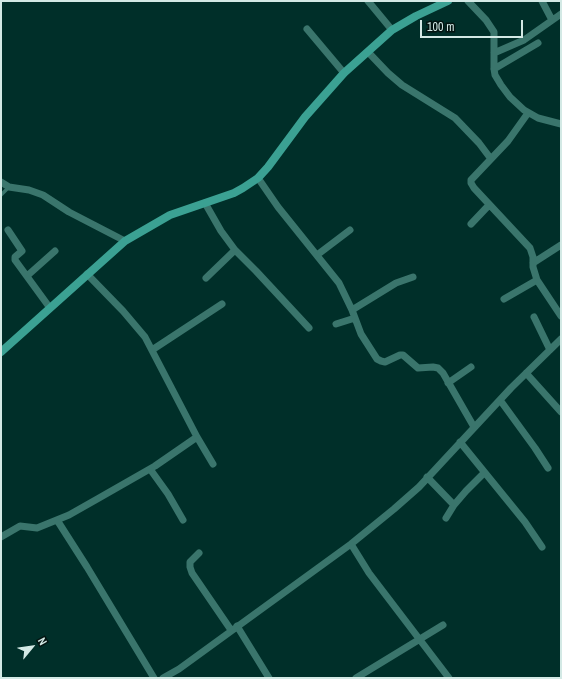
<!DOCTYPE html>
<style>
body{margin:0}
#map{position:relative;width:562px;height:679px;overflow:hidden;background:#002f29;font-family:"Archivo Narrow",sans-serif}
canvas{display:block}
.frame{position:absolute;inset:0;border:2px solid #d3e9e5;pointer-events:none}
.north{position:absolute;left:12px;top:627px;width:40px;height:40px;-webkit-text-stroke:3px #031411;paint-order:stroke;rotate:61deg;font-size:11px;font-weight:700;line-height:16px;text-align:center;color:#d3e9e5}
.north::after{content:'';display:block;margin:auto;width:14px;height:18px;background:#d3e9e5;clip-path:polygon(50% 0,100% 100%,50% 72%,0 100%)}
.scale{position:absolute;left:420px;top:20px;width:103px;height:18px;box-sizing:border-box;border:2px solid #d3e9e5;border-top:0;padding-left:5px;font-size:12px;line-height:14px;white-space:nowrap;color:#d3e9e5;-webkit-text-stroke:3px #031411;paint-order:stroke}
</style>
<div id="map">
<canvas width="562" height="679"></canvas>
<div class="frame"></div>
<div class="north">N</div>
<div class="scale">100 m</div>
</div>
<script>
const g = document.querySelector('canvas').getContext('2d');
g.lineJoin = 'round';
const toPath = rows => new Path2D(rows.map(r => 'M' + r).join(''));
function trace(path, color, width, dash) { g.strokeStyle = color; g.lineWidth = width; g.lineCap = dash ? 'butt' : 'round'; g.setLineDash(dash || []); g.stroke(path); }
trace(toPath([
 [1,195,9,187]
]), '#3a756c', 3.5);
trace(toPath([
 [368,1,392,30],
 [468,1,486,20,494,32,494,69,495,75,501,85,510,97,524,110,538,118,561,124],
 [542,1,552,20],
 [307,29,344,73],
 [368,52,388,73,402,85,455,118,479,143,491,159],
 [494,53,524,40,561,14],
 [494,69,538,43],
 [528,113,508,141,471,180,471,183,474,188,530,248,533,257,533,267,537,280,561,316],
 [258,178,278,207,339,283,352,310,361,334,377,359,381,361,385,362,400,355,403,355,418,368,433,367,438,368,443,373,474,427],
 [1,182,9,187,29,190,43,195,69,212,125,241],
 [205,203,221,231,235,250,256,271,309,328],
 [471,224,489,205],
 [8,230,22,251,15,257,15,260,50,308],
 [317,255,350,230],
 [533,263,561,245],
 [87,274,123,311,145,337,197,437,213,464],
 [27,276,55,251],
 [206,278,235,250],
 [504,299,537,280],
 [352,310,396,283,413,277],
 [534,317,550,350],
 [336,324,355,318],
 [152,350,222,304],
 [526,373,561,412],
 [448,383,471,367],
 [500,400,535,448,548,468],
 [460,442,525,522,542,547],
 [150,469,168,494,183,520],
 [427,477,454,505],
 [446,518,454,505,466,491,484,473],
 [57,520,87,567,154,678],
 [1,537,20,526,37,528,69,515,99,498,155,466,197,437],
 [351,544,369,573,449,678],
 [199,553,190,562,190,567,192,573,231,630],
 [237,626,269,678],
 [163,678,179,669,351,544,394,509,419,487,511,388,561,339],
 [356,678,443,625]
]), '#3a756c', 7);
trace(toPath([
 [1,352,125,241,170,215,234,193,243,188,258,178,268,167,305,117,344,73,392,30,416,16,448,1]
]), '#3ba193', 8);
</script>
